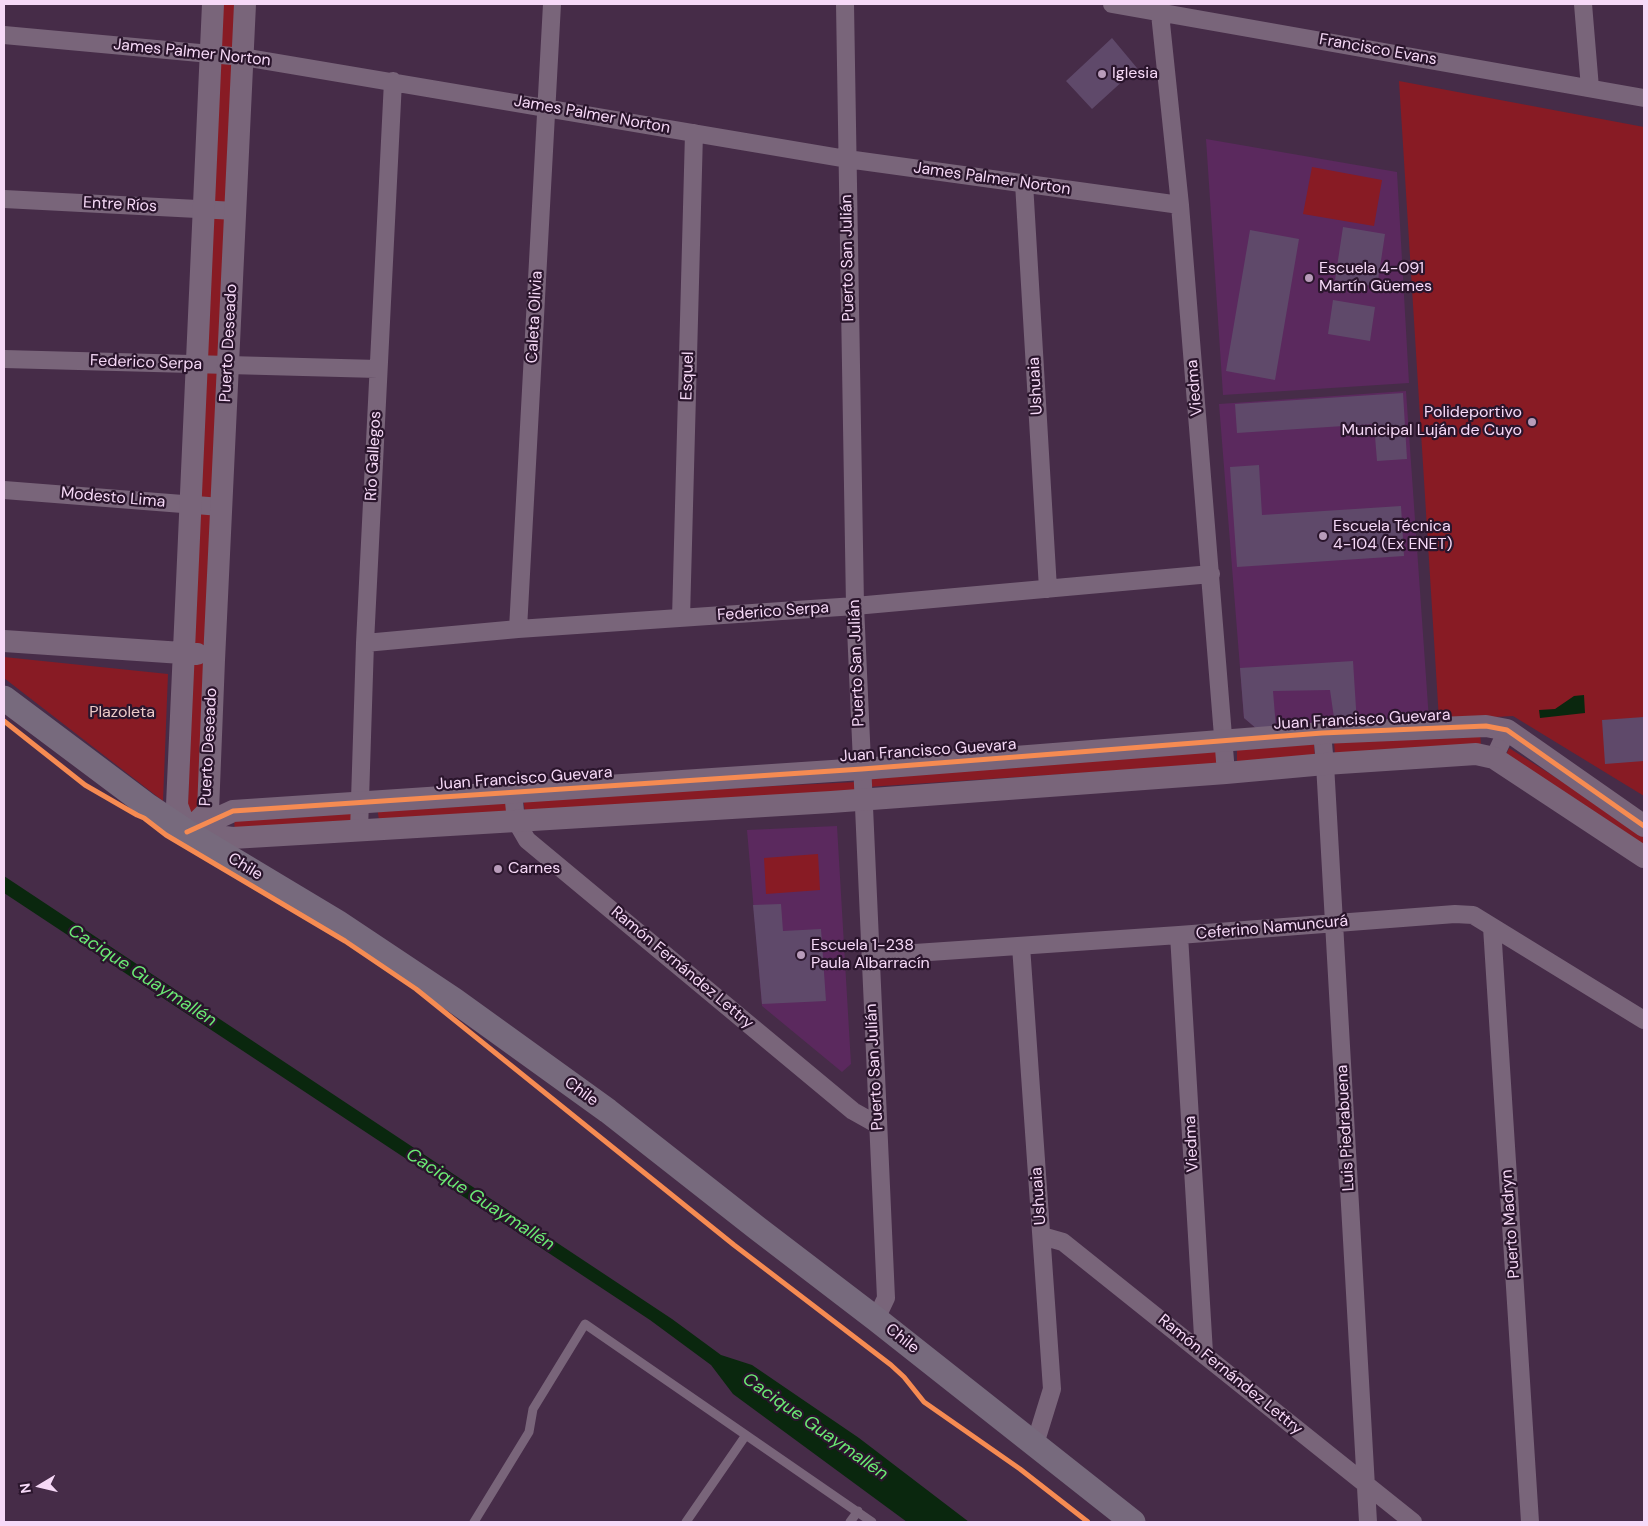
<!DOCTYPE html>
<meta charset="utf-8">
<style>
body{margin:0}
#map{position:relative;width:1648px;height:1526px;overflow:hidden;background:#462c48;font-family:"DM Sans",sans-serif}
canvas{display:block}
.frame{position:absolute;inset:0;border:5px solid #f6d9f7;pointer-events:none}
.north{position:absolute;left:15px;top:1461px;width:50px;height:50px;-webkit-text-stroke:4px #2a152c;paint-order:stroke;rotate:261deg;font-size:14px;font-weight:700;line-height:20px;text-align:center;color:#f6d9f7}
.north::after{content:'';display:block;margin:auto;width:18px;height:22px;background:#f6d9f7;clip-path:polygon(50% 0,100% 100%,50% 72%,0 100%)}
</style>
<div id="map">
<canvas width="1648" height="1526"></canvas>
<div class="frame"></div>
<div class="north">N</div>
</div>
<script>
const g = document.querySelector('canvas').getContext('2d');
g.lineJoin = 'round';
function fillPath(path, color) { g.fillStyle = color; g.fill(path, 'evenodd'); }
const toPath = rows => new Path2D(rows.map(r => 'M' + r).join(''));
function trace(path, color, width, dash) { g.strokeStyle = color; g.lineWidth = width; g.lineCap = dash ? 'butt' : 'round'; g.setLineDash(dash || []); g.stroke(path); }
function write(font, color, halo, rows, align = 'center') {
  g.font = font + ' "DM Sans",sans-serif'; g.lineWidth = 4.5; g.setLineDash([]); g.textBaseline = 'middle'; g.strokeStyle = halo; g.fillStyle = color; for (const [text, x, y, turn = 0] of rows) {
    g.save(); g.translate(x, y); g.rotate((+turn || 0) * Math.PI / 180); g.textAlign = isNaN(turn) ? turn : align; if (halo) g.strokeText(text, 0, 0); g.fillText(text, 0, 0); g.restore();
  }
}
fillPath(toPath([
 [1206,139,1397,172,1409,383,1223,395],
 [1406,391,1429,720,1257,729,1244,718,1219,404],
 [837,826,851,1064,842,1072,762,1006,747,830]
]), '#5b295e');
fillPath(toPath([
 [213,4,245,4,208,811,187,832],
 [1399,81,1644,127,1644,796,1513,716,1439,720],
 [1312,167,1382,180,1374,226,1303,214],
 [4,657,168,674,163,801,4,678],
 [1480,731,1481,745,1335,755,1334,741],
 [1314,744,1315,758,1237,763,1237,749],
 [1509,748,1644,833,1644,850,1504,760],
 [1219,750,1219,764,867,787,866,773],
 [857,782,860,797,526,819,523,798],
 [511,796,513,820,380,828,377,806],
 [358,808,360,825,235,833,234,818],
 [818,854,820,890,766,894,764,858]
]), '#881b24');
fillPath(toPath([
 [1584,695,1585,713,1540,718,1539,710,1555,709,1574,696],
 [4,876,672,1319,721,1355,752,1365,859,1438,969,1522,907,1522,733,1394,711,1365,650,1320,4,893]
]), '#0a270e');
fillPath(toPath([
 [1112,38,1137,68,1092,109,1066,81],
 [1343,227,1385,234,1377,287,1335,280],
 [1250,230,1299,239,1275,380,1226,371],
 [1333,300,1375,307,1370,341,1328,334],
 [1403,393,1407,459,1377,461,1374,424,1237,433,1235,404],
 [1259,465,1262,515,1401,506,1404,556,1237,567,1230,467],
 [1353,661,1357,724,1335,725,1330,690,1273,691,1276,728,1257,729,1244,718,1240,668],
 [1644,717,1644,761,1605,764,1602,720],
 [781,904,783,931,821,929,826,1001,762,1004,753,905]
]), '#5f496a');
trace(toPath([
 [474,1522,529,1432,533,1409,585,1324,872,1522],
 [686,1522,746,1435],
 [850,1522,858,1511]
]), '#79657a', 9);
trace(toPath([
 [845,4,855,606,886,1298,876,1319],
 [1112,4,1644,98],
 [1159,4,1180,205,1226,773],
 [1583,4,1590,88],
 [4,35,243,57,847,159,1180,205],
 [1024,183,1048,589],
 [4,199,236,211],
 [4,359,378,369],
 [4,490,221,507],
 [681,618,694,133],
 [518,629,552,4],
 [365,643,518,629,855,606,1211,574],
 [1322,733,1325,764,1368,1522],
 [1494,758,1507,730],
 [513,792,516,821,527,840,853,1111,878,1125],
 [359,831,365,643,393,81],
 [1492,927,1530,1522],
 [1179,935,1204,1353],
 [1021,946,1052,1389,1035,1444],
 [871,956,1179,935,1455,914,1473,915,1644,1020],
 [1042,1236,1063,1242,1413,1522]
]), '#79657a', 18);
trace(toPath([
 [4,641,197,654],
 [191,828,208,811,214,660,245,4],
 [187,832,233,811,862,769,1322,733,1486,726,1507,730,1644,826],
 [187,832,177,805,213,4],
 [188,832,232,838,317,833,831,802,1226,773,1325,764,1476,754,1494,758,1644,857]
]), '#79657a', 22);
trace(toPath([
 [4,698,148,806,187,832,337,922,454,1000,608,1111,757,1228,876,1319,1133,1522]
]), '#776a7d', 25);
trace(toPath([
 [4,721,85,785,137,815,144,818,166,835,345,941,416,989,734,1245,891,1365,904,1377,924,1402,1020,1469,1088,1522],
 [187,832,233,811,862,769,1322,733,1486,726,1507,730,1644,826]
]), '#f68b52', 5);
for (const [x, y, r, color] of [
 [1102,74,5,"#b89cba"],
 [1309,278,5,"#b89cba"],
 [1532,422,5,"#b89cba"],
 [1323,536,5,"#b89cba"],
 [498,869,5,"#b89cba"],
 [801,955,5,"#b89cba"]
]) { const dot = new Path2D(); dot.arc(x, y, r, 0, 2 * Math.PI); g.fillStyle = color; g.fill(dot); trace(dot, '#2a152c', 2); }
write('16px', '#f6d9f7', '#2a152c', [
 ["Francisco Evans",1378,50,10],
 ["James Palmer Norton",192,53,6],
 ["James Palmer Norton",592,115,10],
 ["James Palmer Norton",992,179,8],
 ["Entre Ríos",120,205,3],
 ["Puerto San Julián",848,258,-91],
 ["Caleta Olivia",535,317,-87],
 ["Puerto Deseado",229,343,-87],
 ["Federico Serpa",146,363,2],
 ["Esquel",688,376,-88],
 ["Ushuaia",1036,386,-93],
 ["Viedma",1195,388,-95],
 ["Río Gallegos",374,456,-87],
 ["Modesto Lima",113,498,5],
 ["Federico Serpa",773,612,-4],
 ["Puerto San Julián",857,663,-92],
 ["Juan Francisco Guevara",1362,720,-3],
 ["Puerto Deseado",209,747,-87],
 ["Juan Francisco Guevara",928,751,-4],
 ["Juan Francisco Guevara",524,779,-4],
 ["Chile",245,867,31],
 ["Ceferino Namuncurá",1272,928,-5],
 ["Ramón Fernández Lettry",682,968,40],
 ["Puerto San Julián",875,1067,-93],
 ["Chile",581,1092,36],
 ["Luis Piedrabuena",1346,1128,-93],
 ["Viedma",1192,1144,-93],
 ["Ushuaia",1039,1196,-94],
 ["Puerto Madryn",1511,1224,-94],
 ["Chile",902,1339,38],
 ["Ramón Fernández Lettry",1230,1375,39]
]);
write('16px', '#f6d9f7', '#2a152c', [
 ["Iglesia",1112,74],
 ["Escuela 4-091",1319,269],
 ["Martín Güemes",1319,287],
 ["Polideportivo",1522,413,"right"],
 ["Municipal Luján de Cuyo",1522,431,"right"],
 ["Escuela Técnica",1333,527],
 ["4-104 (Ex ENET)",1333,545],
 ["Carnes",508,869],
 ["Escuela 1-238",811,946],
 ["Paula Albarracín",811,964]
], 'left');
write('16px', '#edcbc8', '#2a152c', [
 ["Plazoleta",122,713]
]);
write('italic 18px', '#6bea74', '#2a152c', [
 ["Cacique Guaymallén",142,976,33],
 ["Cacique Guaymallén",480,1200,33],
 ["Cacique Guaymallén",815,1427,35]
]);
</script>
